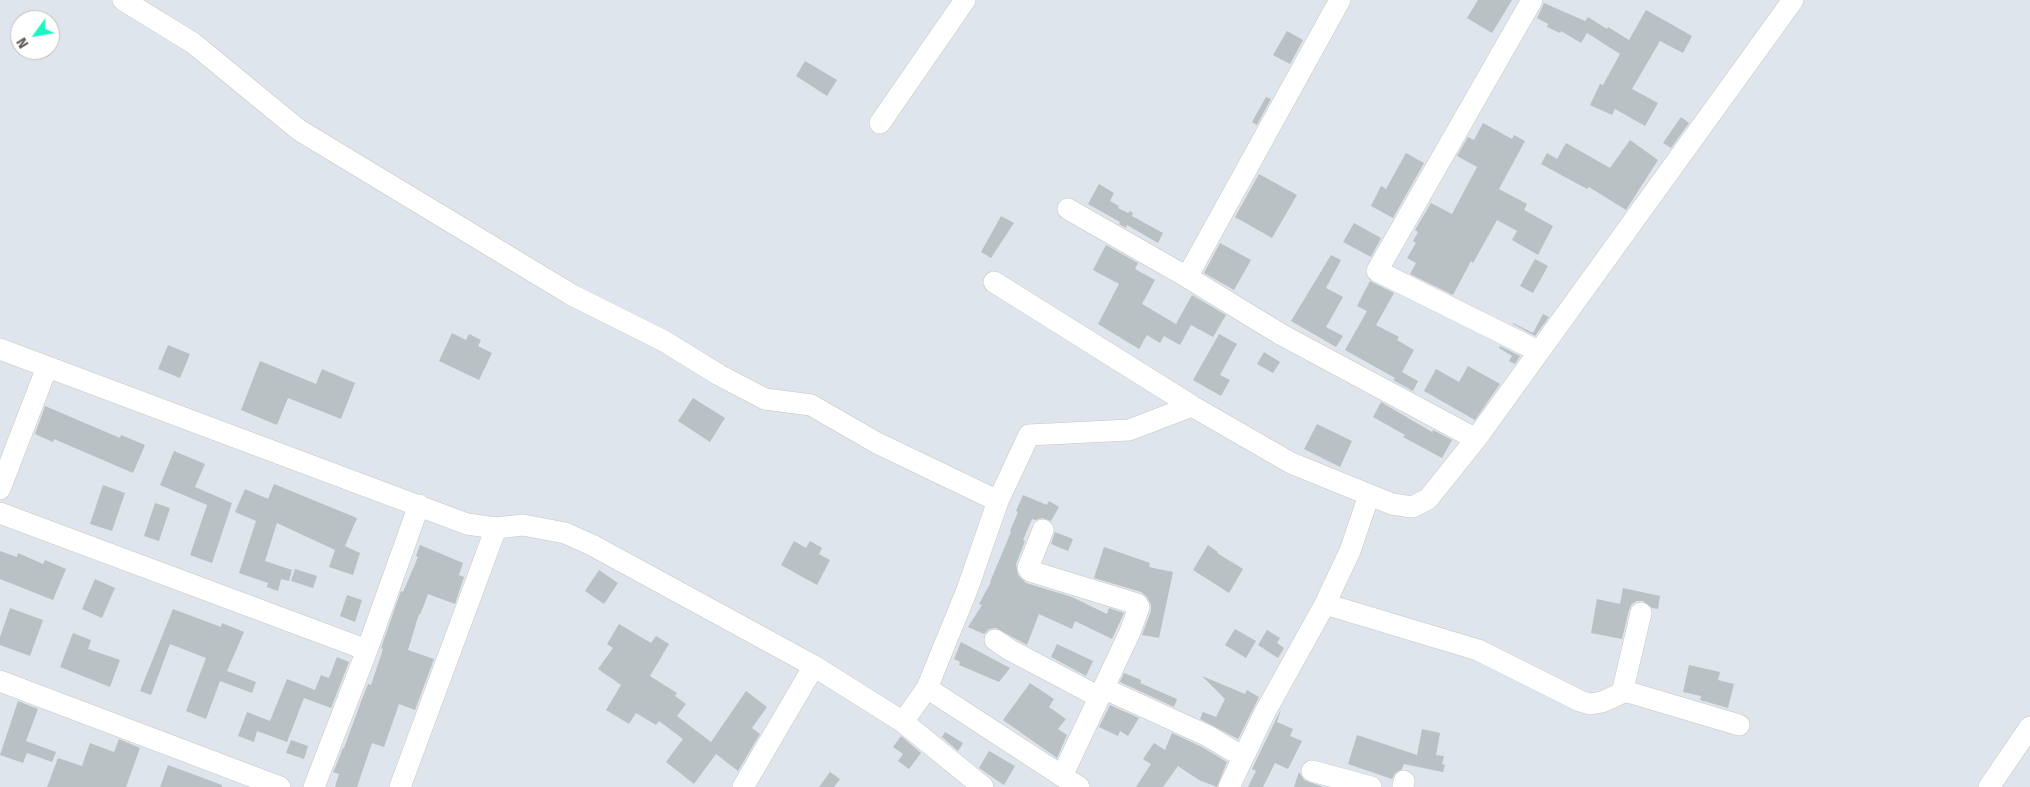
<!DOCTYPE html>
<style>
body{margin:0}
#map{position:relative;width:2030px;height:787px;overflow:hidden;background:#dee5ec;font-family:"Fira Sans",sans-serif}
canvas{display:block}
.north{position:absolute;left:10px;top:10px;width:50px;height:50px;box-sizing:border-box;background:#fff;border:1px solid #c0bdbc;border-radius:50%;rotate:238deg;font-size:14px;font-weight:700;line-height:20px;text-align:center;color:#615a57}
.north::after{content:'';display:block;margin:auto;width:18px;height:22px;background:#1af6c2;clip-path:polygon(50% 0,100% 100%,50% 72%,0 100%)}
</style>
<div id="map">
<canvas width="2030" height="787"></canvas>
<div class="north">N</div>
</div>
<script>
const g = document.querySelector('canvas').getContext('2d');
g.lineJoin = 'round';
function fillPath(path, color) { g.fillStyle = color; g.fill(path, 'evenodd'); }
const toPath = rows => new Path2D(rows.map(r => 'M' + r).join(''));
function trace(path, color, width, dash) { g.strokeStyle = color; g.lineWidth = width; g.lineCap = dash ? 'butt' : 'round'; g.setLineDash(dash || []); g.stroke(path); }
fillPath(toPath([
 [1478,0,1512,0,1492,33,1467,18],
 [1544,3,1585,21,1588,17,1607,29,1608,27,1629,40,1646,10,1692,36,1683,53,1660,41,1632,89,1658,103,1645,126,1615,109,1612,115,1590,105,1600,84,1603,85,1620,54,1587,33,1581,43,1561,31,1560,33,1547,27,1548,24,1537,18],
 [1287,31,1303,40,1290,64,1273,55],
 [805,61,837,80,827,96,796,76],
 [1266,97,1271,99,1257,125,1252,122],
 [1681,117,1689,123,1671,148,1663,143],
 [1483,123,1512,139,1514,135,1525,141,1499,189,1527,204,1524,210,1553,226,1538,255,1512,240,1517,231,1497,220,1473,263,1471,261,1453,295,1410,274,1416,263,1407,258,1416,243,1413,241,1418,232,1415,230,1431,203,1452,214,1477,167,1457,156,1468,137,1474,140],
 [1630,140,1658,160,1626,210,1589,187,1587,189,1541,164,1547,153,1557,159,1566,143,1610,168],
 [1406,153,1424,163,1393,218,1371,206,1381,186,1386,189],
 [1259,174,1297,195,1272,238,1235,217],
 [1099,184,1114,193,1110,201,1119,206,1118,208,1128,213,1130,211,1133,213,1132,216,1163,233,1158,243,1127,225,1126,228,1119,224,1120,222,1088,204],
 [1001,216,1014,223,991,258,981,252],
 [1354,223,1381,238,1371,257,1343,242],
 [1220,243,1251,260,1234,290,1204,273],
 [1106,245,1138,263,1135,269,1155,280,1142,304,1176,324,1192,295,1226,315,1213,337,1191,325,1180,345,1164,336,1160,343,1147,335,1139,349,1098,324,1119,284,1093,270],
 [1331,255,1341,260,1326,288,1343,297,1326,327,1343,336,1336,347,1291,321],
 [1535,259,1548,266,1533,293,1520,286],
 [1370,281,1394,293,1376,325,1399,337,1397,340,1414,350,1402,372,1418,381,1413,391,1393,380,1395,378,1345,350,1367,311,1357,306],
 [1543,314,1549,317,1535,336,1513,324,1513,323,1533,333],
 [452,333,466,340,469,334,481,340,478,346,492,353,479,380,439,361],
 [1219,334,1237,344,1220,375,1230,380,1221,396,1193,380],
 [168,345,190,354,180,378,158,369],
 [1500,346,1520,356,1515,364,1509,361,1512,356,1499,348],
 [1264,352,1280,362,1273,373,1257,364],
 [260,361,316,384,322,369,355,383,341,419,288,398,277,425,241,410],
 [1468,366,1500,384,1475,420,1424,391,1436,369,1459,382],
 [693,398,725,418,710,442,678,421],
 [1381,402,1432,432,1433,430,1452,440,1442,458,1403,437,1405,435,1373,417],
 [45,406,120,438,121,435,145,445,133,473,54,439,53,442,35,434],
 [1317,424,1352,441,1340,467,1304,449],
 [174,451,205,464,195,487,232,503,212,563,190,555,207,505,160,485],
 [274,484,357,518,345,546,360,553,353,575,329,567,335,550,277,523,265,561,292,570,289,581,281,579,278,591,267,587,268,583,239,573,256,521,235,512,245,489,268,499],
 [103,485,125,493,112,531,90,524],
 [1023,495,1047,505,1049,501,1059,507,1051,521,1042,518,1035,520,1032,519,1023,540,1025,541,1016,564,1018,575,1026,583,1072,597,1107,614,1109,608,1124,613,1112,639,1075,621,1072,629,1039,614,1027,645,996,628,989,629,984,634,968,627,982,605,979,604,991,582,990,582,1011,532,1010,531,1018,512,1016,511],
 [155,503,170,508,159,541,144,536],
 [1055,532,1073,539,1068,551,1051,544],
 [794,541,806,548,810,541,822,548,819,554,830,560,817,585,781,565],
 [420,545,463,563,459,575,464,577,455,604,428,594,420,615,419,614,408,650,434,659,415,710,399,704,384,747,372,743,357,787,335,787,339,774,333,772,335,768,343,748,344,748,362,699,368,684,371,685,383,649,381,648,401,591,403,592,418,557,416,556],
 [1208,545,1218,552,1217,553,1243,569,1229,593,1193,570],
 [1104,547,1150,563,1149,567,1173,572,1159,638,1142,635,1151,611,1151,605,1147,597,1141,592,1094,578],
 [0,551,17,557,18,553,43,564,45,560,66,569,53,600,0,579],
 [295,569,317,576,313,588,291,581],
 [599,570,618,583,604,604,585,591],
 [95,579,115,588,102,618,82,609],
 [1623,588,1660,596,1658,609,1652,608,1643,601,1637,601,1632,604,1629,610,1622,639,1591,633,1597,599,1620,604],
 [347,595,362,600,355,622,340,616],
 [10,608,43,620,30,656,0,645,0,637],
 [173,609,221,627,222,623,244,632,227,671,256,682,252,693,220,681,206,719,186,711,206,658,170,644,151,695,140,691],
 [619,624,651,643,656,636,669,644,650,676,677,693,675,696,686,704,677,716,711,742,746,691,767,707,752,728,760,734,738,771,716,754,694,784,666,762,683,739,659,721,656,725,636,713,629,724,606,710,621,685,598,669,613,648,607,644],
 [1235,629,1256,641,1246,658,1225,645],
 [1267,630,1280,638,1277,643,1284,648,1278,658,1258,645],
 [73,633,91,640,88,649,120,660,110,687,60,667],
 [961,642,1010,668,999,682,959,665,960,662,954,659],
 [1057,644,1093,661,1086,676,1051,657],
 [337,657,349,662,331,708,304,698,287,742,257,731,254,742,238,736,247,712,270,721,287,679,315,690,321,675,329,678],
 [1689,665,1720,672,1718,680,1734,684,1728,708,1700,700,1701,696,1683,692],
 [1124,673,1141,680,1140,683,1177,699,1174,707,1120,682],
 [1202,676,1245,694,1247,690,1259,697,1238,739,1200,719,1203,712,1216,717,1225,699],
 [1030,683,1054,699,1049,707,1066,719,1058,729,1067,735,1057,758,1003,720],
 [18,701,38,709,26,741,56,752,52,762,27,753,23,763,0,755],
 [1110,705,1139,718,1128,736,1120,731,1118,736,1099,727],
 [1281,709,1277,722,1293,729,1290,736,1302,741,1288,769,1275,763,1263,787,1248,787,1256,771,1252,769],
 [1422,729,1440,733,1436,755,1444,756,1442,764,1445,765,1443,772,1404,764,1402,769,1395,773,1392,779,1348,764,1357,735,1417,755],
 [945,732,963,743,958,751,942,737],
 [1172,733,1202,747,1227,762,1217,787,1199,780,1178,766,1163,787,1136,787,1151,764,1143,759,1154,743,1165,750],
 [901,736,921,753,909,769,898,761,903,754,893,747],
 [119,739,140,748,126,787,47,787,58,758,82,766,90,743,114,752],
 [291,740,308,746,304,759,286,753],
 [989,751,1015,766,1004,785,979,768],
 [168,765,222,785,222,787,160,787],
 [830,772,840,779,834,787,819,787],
 [1299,772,1304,780,1323,787,1294,787]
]), '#b9c1c4');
const minor = toPath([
 [123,0,193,43,299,130,572,295,664,341,719,375,765,399,811,405,877,443,998,501],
 [1532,0,1377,271,1538,351],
 [880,123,965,0],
 [1068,209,1187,277,1282,335,1476,439],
 [1187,277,1340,0],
 [994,282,1192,406,1291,463,1392,504,1412,507,1428,499,1476,439,1793,0],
 [0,349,467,524,496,528,523,525,565,533,592,545,814,666,903,722,983,787],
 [0,489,47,367],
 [0,513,367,650],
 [1043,530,1028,568,1030,571,1137,604,1139,607,1130,632,1063,774],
 [1325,604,1478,650,1580,701,1590,704,1602,702,1622,693,1628,692,1739,725],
 [995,640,1010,650,1099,697],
 [0,681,280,787],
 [927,688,1079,787],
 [1103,688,1208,736,1243,757],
 [1622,693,1641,613],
 [903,722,927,688,967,590,998,501,1029,435,1129,430,1192,406],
 [1312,771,1371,787],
 [314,787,367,650,419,505],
 [400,787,496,528],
 [743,787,814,666],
 [1229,787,1264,714,1325,604,1350,551,1369,495],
 [1403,787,1404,781],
 [1989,787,2030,727]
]);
trace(minor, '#cbc5c2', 22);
trace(minor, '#fff', 21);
</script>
